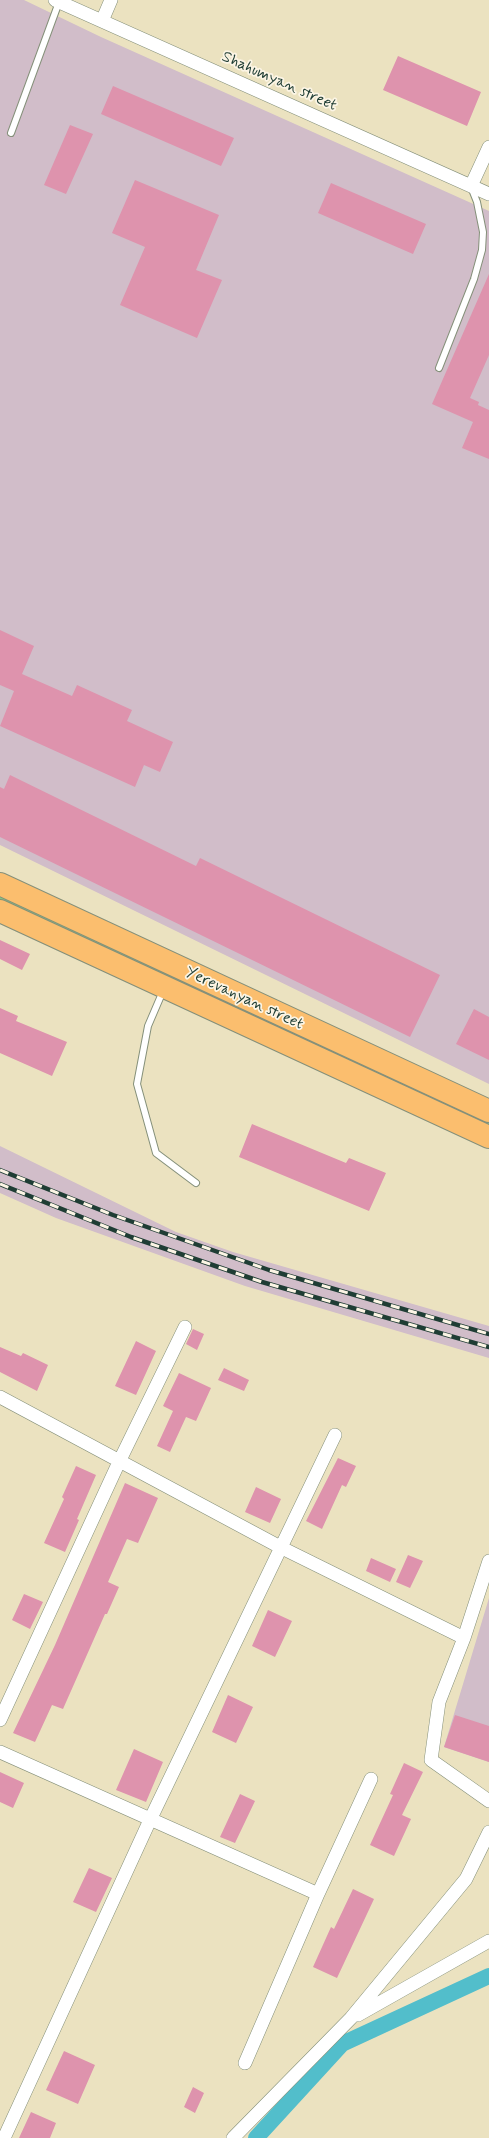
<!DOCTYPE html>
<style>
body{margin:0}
canvas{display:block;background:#ebe2c0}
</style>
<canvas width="489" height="2138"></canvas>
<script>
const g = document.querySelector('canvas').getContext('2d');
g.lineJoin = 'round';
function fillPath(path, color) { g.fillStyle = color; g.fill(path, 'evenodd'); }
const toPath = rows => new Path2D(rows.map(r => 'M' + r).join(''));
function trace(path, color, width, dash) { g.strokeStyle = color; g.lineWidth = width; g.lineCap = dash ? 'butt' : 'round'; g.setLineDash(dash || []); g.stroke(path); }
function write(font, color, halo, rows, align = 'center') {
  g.font = font + ' Mynerve,sans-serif'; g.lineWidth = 3.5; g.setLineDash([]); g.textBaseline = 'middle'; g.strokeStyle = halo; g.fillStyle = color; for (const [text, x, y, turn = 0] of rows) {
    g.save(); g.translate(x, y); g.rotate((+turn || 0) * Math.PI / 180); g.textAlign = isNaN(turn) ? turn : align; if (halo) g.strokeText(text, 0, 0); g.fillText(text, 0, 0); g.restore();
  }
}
fillPath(toPath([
 [0,0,24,0,101,37,489,211,489,1084,0,845],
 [0,1146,176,1232,233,1252,489,1326,489,1358,245,1286,56,1218,0,1193],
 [489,1598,489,1762,444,1747]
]), '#d1bdc9');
fillPath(toPath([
 [0,894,309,1038,307,1046,0,904],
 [352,1056,489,1120,489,1130,348,1066]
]), '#86c67d');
trace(toPath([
 [256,2138,342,2044,489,1976]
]), '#52becb', 16);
fillPath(toPath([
 [398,56,481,92,467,126,383,90],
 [113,86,234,138,221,166,101,114],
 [70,125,93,134,66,194,44,185],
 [135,180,219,215,196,270,222,280,197,338,120,305,145,247,112,233],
 [331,183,426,224,413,254,318,213],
 [489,274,489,355,470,398,479,402,478,405,489,410,489,459,462,448,473,422,432,404],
 [0,630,34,646,22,674,72,696,77,685,132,710,127,721,173,742,160,772,144,765,135,787,0,726,14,691,0,685],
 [10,775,196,866,200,858,440,975,410,1037,0,837,0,787,4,789],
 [0,940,30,954,22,970,0,959],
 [0,1008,18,1016,16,1021,67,1042,52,1076,0,1053],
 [474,1009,489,1017,489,1060,456,1044],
 [252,1124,346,1163,349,1158,386,1173,369,1211,239,1157],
 [193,1329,204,1334,197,1350,186,1344],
 [136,1341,156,1351,136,1395,115,1386],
 [0,1347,21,1356,23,1353,48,1365,37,1391,0,1372],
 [224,1368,249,1380,244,1391,218,1380],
 [179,1373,211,1388,196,1421,186,1417,170,1452,157,1446,173,1411,163,1406],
 [338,1458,356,1466,346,1487,342,1485,322,1529,306,1521],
 [76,1466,96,1475,77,1519,79,1520,65,1552,44,1543,64,1499,62,1497],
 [125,1483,158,1498,138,1543,127,1539,108,1582,119,1587,107,1614,105,1614,63,1709,52,1705,35,1742,13,1733,55,1645],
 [256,1487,281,1499,270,1523,245,1512],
 [408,1555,423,1561,410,1588,396,1582],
 [371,1558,396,1569,390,1582,366,1571],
 [24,1594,43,1602,30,1629,12,1620],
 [268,1610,292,1621,275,1657,252,1646],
 [228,1695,253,1707,236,1743,212,1732],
 [455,1715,489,1726,489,1762,444,1747],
 [134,1749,163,1762,146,1802,116,1790],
 [404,1763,423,1772,402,1815,411,1819,394,1856,370,1845,393,1795,390,1794],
 [0,1772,24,1783,13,1808,0,1802],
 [240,1794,255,1801,235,1843,220,1837],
 [89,1868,112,1878,96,1912,73,1902],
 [353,1889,374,1899,337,1978,313,1967,331,1927,334,1929],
 [64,2051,95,2065,78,2104,46,2090],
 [193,2087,204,2093,195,2113,184,2107],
 [31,2112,56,2123,50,2138,19,2138]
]), '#de93ad');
const lane = toPath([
 [11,133,59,2],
 [439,368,474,279,482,250,483,232,477,202,471,187],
 [163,991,148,1026,137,1084,156,1153,196,1183]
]);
const street = toPath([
 [55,0,489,194],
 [102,21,111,0],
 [471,186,489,147],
 [0,1397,282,1548,464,1638],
 [489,1561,464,1638,439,1702,431,1760,489,1801],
 [0,1720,119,1462,185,1327],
 [0,1752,318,1894],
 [358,2015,489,1941],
 [245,2063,318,1894,371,1779],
 [4,2138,150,1820,335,1435],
 [233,2138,351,2018,466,1879,489,1832]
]);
const highway = toPath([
 [0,884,489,1111],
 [0,911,489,1137]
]);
trace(lane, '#85907a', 8);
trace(street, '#85907a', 14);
trace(highway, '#85907a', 24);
trace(lane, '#fff', 6);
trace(street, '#fff', 13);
trace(highway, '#fbbe6e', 22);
const rail = toPath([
 [0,1170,113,1215,269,1270,489,1334],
 [0,1184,131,1237,262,1282,489,1347]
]);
trace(rail, '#1f3d34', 4.5);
trace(rail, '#fcf5e5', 3, [9]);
write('16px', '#1f3d34', '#fcf5e5', [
 ["Shahumyan street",279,82,24],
 ["Yerevanyan street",244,999,25]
]);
</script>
